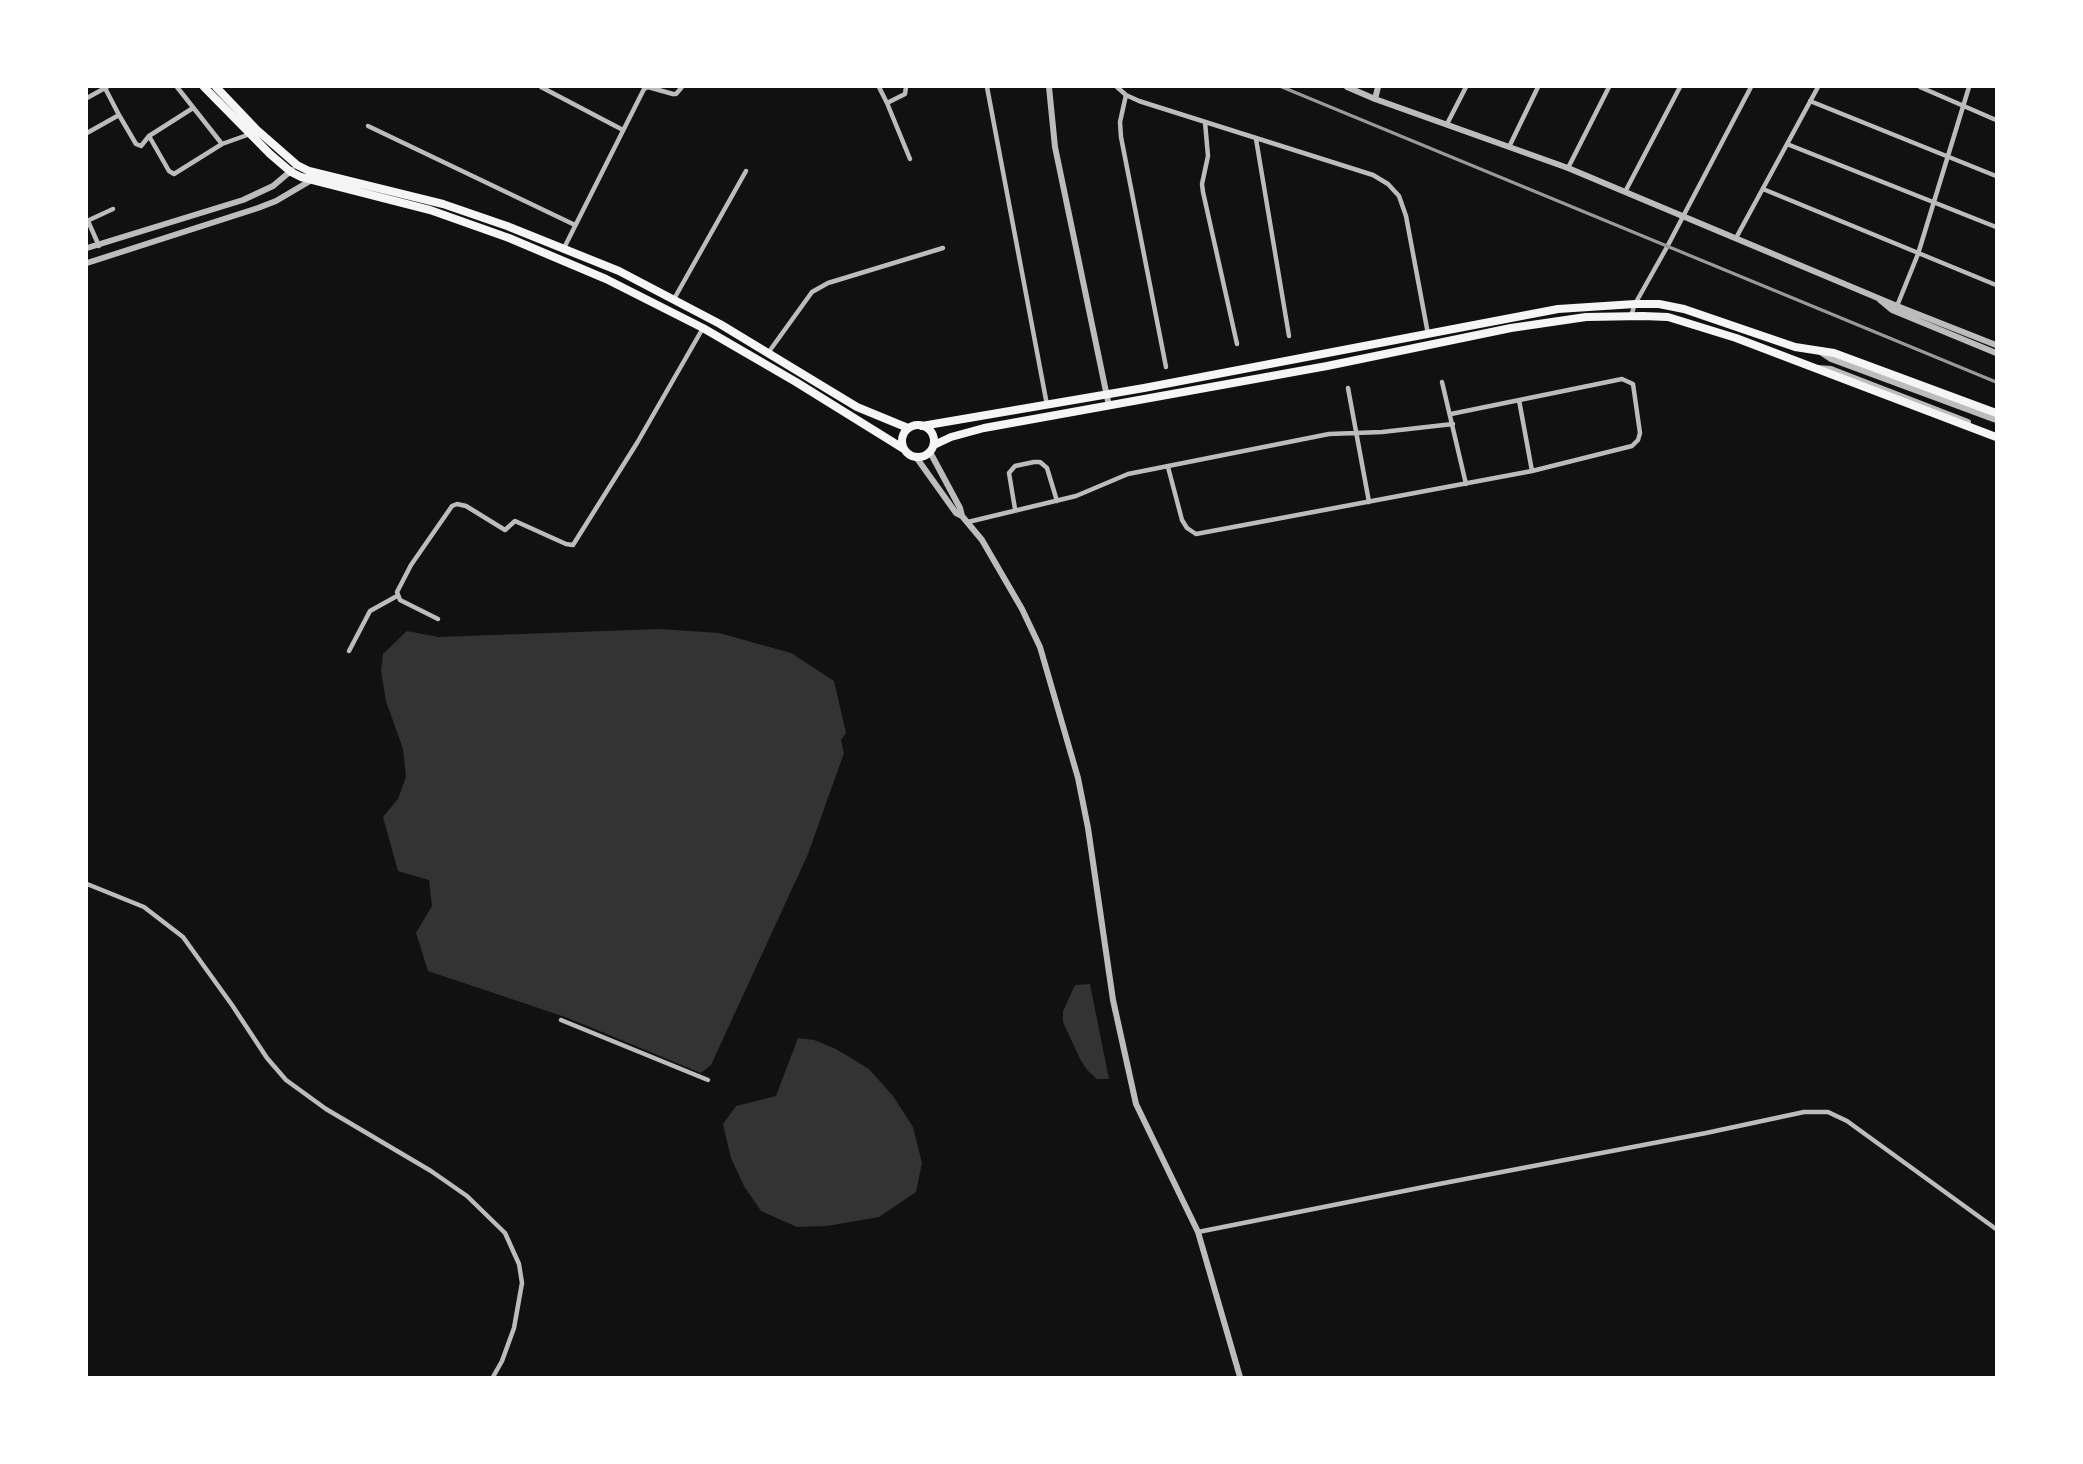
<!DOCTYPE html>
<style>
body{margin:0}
#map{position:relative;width:2083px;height:1464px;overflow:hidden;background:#111;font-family:"Playfair Display",serif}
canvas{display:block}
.frame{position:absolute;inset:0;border:88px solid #fff;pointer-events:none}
</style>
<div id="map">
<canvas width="2083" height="1464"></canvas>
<div class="frame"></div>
</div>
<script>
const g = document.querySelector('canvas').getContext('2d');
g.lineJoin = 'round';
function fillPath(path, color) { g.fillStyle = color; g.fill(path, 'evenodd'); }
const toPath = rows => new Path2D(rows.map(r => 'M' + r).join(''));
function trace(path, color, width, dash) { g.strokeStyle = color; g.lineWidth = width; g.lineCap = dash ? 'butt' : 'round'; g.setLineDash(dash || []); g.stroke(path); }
fillPath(toPath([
 [660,629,719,633,791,653,834,681,846,733,841,740,844,753,808,854,711,1065,701,1073,568,1018,428,971,416,933,432,906,429,880,398,871,383,817,398,799,406,777,403,749,386,701,381,671,383,654,407,631,438,637],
 [1090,984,1109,1079,1097,1079,1087,1070,1080,1059,1063,1022,1063,1011,1075,985],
 [798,1038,814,1040,836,1049,869,1069,893,1096,913,1127,922,1163,916,1192,879,1217,827,1226,797,1227,761,1211,744,1186,731,1158,723,1124,736,1106,776,1096]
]), '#333');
trace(toPath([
 [177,87,222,144,250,134],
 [541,87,623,130],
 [879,87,887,103],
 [906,87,905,94,887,103,910,159],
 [987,87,1047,405],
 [1117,87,1126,95,1139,101,1373,175,1388,184,1399,196,1406,216,1428,334],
 [1920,87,1996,120],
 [1126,95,1120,122,1121,137,1166,367],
 [87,98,105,88],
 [1810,101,1996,176],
 [119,115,136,144,141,146,149,136,193,108],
 [1205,122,1208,156,1202,184,1203,192,1237,344],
 [1447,124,1466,87],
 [368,126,575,225],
 [87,133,119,115,105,88,107,87],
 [149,136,169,171,174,174,222,144],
 [1256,139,1289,336],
 [1787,144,1996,227],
 [1509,147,1538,87],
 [1568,168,1609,87],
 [1763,189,1996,285],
 [1625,192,1680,87],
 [87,221,113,209],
 [88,221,99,246],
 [1736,238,1818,87],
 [564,248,644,89,648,87,673,94,676,94,682,87],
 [674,299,746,171],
 [1897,306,1918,254,1969,87],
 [1631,316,1635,304,1667,247,1751,87],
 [768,353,812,292,828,283,943,248],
 [1442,382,1466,484],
 [1348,388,1369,502],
 [1519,400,1532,471],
 [1168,467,1182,520,1187,528,1196,534,1532,471,1632,446,1638,440,1640,433,1633,384,1622,379,1451,414],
 [1015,509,1009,473,1015,466,1034,462,1040,462,1047,468,1057,501],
 [968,522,1076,496,1128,474,1329,434,1382,432,1453,424],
 [438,619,400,600,397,592,411,565,452,506,457,504,466,506,505,530,515,521,566,544,573,545,637,443,703,328],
 [349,651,370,611,397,596],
 [87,884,144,907,183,937,232,1005,267,1058,286,1080,326,1109,431,1171,467,1196,505,1233,519,1264,522,1283,514,1328,502,1361,493,1377],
 [561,1020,708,1080],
 [1198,1232,1439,1184,1706,1133,1804,1112,1828,1112,1847,1121,1996,1229]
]), '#bcbcbc', 4.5);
trace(toPath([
 [1049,87,1055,147,1109,406],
 [1347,87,1375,99,1568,168,1897,306,1996,345],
 [1375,99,1378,87],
 [87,248,243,200,273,186,292,170],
 [87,263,258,208,276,201,315,178],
 [1880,300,1892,310,1996,353],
 [1819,351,1831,359,1996,420],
 [1817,368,1831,369,1968,422],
 [930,452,960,508,962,516],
 [916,457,956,513,962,516,982,540,1022,609,1040,647,1078,778,1088,828,1113,1000,1136,1104,1198,1232,1240,1377]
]), '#bcbcbc', 6);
trace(toPath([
 [204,87,270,154,291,172,301,177,430,210,509,238,606,279,703,328,796,382,904,449],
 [216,87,257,130,297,165,309,171,443,204,507,226,619,271,720,324,857,407,908,428],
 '902 441a16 16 0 1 1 32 0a16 16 0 1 1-32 0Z',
 [922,426,1144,388,1558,309,1635,304,1659,304,1684,309,1795,347,1834,353,1996,413],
 [934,445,951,437,984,428,1327,366,1511,328,1586,317,1643,316,1668,317,1736,338,1996,437]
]), '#f5f5f5', 8);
trace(toPath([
 [1282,87,1996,382]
]), '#9a9a9a', 3);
</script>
